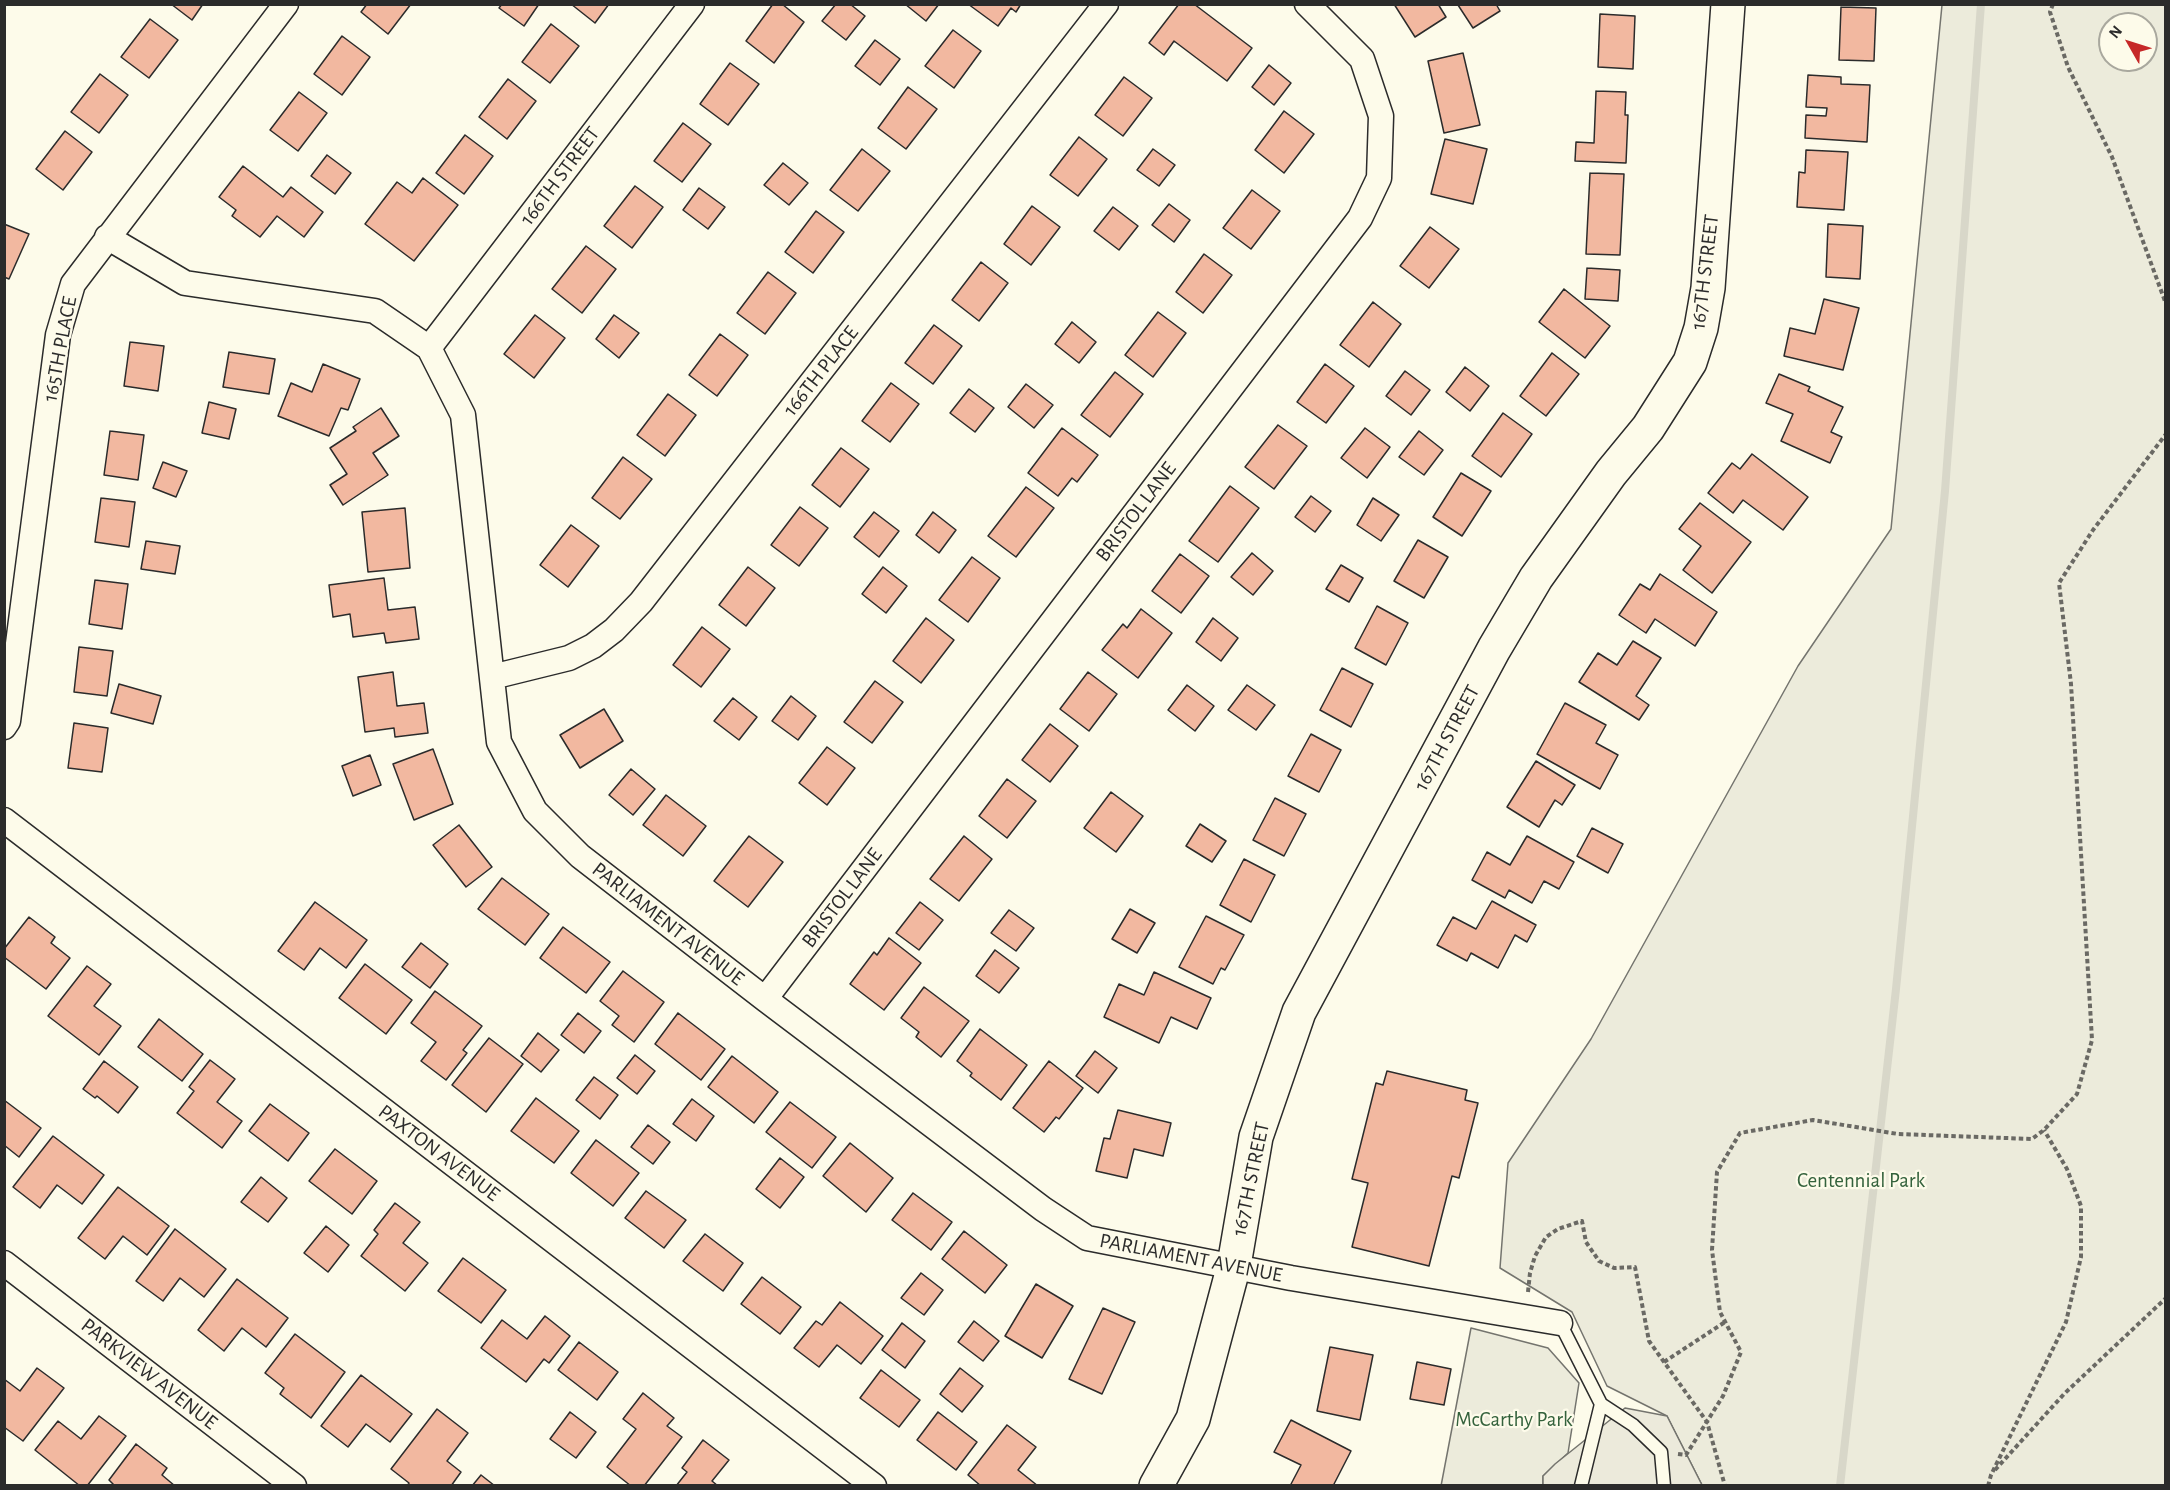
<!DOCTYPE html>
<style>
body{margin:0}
#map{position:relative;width:2170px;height:1490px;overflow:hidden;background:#fdfbea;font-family:"Alegreya Sans",sans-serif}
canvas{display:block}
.frame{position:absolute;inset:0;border:6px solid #2b2b2b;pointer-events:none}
.north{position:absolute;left:2098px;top:12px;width:60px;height:60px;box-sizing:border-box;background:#fdfbea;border:2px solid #a9a89e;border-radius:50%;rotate:309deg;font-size:16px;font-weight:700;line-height:24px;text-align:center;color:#2b2b2b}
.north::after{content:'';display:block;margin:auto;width:21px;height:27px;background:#c62828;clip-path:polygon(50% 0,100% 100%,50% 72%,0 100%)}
</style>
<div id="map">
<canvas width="2170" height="1490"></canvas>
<div class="frame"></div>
<div class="north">N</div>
</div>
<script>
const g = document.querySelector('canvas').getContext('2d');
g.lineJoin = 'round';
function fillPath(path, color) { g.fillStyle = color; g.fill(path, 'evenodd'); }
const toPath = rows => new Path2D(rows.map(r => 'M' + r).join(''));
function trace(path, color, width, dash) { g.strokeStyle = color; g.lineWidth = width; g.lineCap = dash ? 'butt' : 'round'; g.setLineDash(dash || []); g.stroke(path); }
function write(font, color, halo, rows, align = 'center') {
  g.font = font + ' "Alegreya Sans",sans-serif'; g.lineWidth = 4.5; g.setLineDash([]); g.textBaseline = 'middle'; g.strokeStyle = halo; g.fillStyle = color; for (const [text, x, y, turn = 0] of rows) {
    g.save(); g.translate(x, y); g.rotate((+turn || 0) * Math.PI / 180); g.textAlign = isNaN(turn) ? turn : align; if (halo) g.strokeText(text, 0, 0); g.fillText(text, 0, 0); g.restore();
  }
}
const green = toPath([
 [1942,5,2165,5,2165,1485,1702,1485,1667,1416,1607,1386,1572,1312,1500,1268,1508,1163,1591,1039,1798,666,1891,529,1942,5],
 [2110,24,2146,24,2146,60,2110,60,2110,24],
 [1471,1328,1548,1348,1579,1383,1568,1453,1543,1476,1543,1485,1441,1486,1471,1328]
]);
fillPath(green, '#ecebdb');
trace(green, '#74746e', 1.5);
const parking = toPath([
 [1625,1408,1667,1416,1702,1485,1543,1485,1543,1476,1555,1464,1625,1408]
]);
fillPath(parking, '#eceadb');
trace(parking, '#74746e', 1.5);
trace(toPath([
 [1840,1486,1896,989,1945,491,1981,4]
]), '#d8d7c9', 8);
const building = toPath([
 [171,4,203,4,192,20,171,4],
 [367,4,411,4,388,34,361,12,367,4],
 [502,4,539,4,524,26,499,8,502,4],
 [571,4,609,4,595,23,571,4],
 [773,4,782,4,804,22,774,63,746,41,773,4],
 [836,4,850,4,865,16,846,40,822,21,836,4],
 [905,4,939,4,926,21,905,4],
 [968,4,1021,4,1016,12,1011,8,998,26,968,4],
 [1179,4,1194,4,1252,48,1227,81,1174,41,1164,55,1149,43,1179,4],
 [1394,4,1438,4,1446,17,1415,37,1394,4],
 [1496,4,1500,11,1473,28,1458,5,1496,4],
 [1841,7,1876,8,1874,61,1839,60,1841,7],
 [1600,14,1635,16,1633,69,1598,67,1600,14],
 [150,19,178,40,149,78,121,57,150,19],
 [551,24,579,46,550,83,522,62,551,24],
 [953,30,981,51,954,88,925,66,953,30],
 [342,36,370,57,342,95,314,74,342,36],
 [875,40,900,59,880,85,855,66,875,40],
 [1463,53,1480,125,1444,133,1428,61,1463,53],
 [730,63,759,84,728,125,700,104,730,63],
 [1269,65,1291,83,1274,105,1252,87,1269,65],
 [100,74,128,95,99,133,71,112,100,74],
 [1808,75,1841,77,1841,84,1870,85,1867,142,1805,138,1806,115,1826,116,1827,108,1806,107,1808,75],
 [1124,77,1152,98,1123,136,1095,115,1124,77],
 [508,79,536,101,507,139,479,117,508,79],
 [908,87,937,109,906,149,878,128,908,87],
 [1596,91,1626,92,1625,115,1628,115,1626,163,1575,161,1576,142,1594,143,1596,91],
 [299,92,327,113,298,151,270,130,299,92],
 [1284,111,1314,134,1284,173,1255,150,1284,111],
 [683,123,711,144,682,182,654,161,683,123],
 [65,131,92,152,63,190,36,169,65,131],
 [465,135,493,156,464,194,436,173,465,135],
 [1079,137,1107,159,1078,196,1050,175,1079,137],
 [1445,139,1487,149,1473,204,1431,194,1445,139],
 [862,149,890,171,858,211,830,190,862,149],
 [1153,149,1175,165,1159,186,1137,170,1153,149],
 [1806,150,1848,152,1844,210,1797,207,1799,172,1805,173,1806,150],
 [327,155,351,173,335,194,311,176,327,155],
 [783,163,808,183,789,205,764,185,783,163],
 [243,166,283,197,291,187,323,212,304,237,277,216,260,237,232,216,236,210,219,197,243,166],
 [1590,173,1624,174,1620,255,1586,254,1590,173],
 [423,178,458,205,414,261,365,224,397,182,412,193,423,178],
 [635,186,663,207,632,248,604,226,635,186],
 [699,188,725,207,708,229,683,210,699,188],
 [1252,190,1280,211,1251,249,1223,228,1252,190],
 [1169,204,1190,220,1174,242,1152,225,1169,204],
 [1032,206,1060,227,1031,265,1004,244,1032,206],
 [1113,207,1138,226,1119,250,1094,231,1113,207],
 [816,211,844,232,813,273,785,252,816,211],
 [4,224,29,234,9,279,4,277,4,224],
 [1828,224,1863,226,1860,279,1826,277,1828,224],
 [1430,227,1459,249,1429,288,1400,266,1430,227],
 [586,246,616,269,582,313,552,289,586,246],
 [1204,254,1232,275,1203,313,1176,292,1204,254],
 [981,262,1008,283,979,321,952,300,981,262],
 [1587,268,1620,270,1618,301,1585,299,1587,268],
 [768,272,796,293,765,334,737,313,768,272],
 [1564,289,1610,326,1585,358,1539,322,1564,289],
 [1824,299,1859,308,1843,370,1784,356,1790,328,1815,334,1824,299],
 [1373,302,1401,324,1369,367,1340,345,1373,302],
 [1158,312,1186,333,1153,377,1125,355,1158,312],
 [535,315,565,338,534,378,504,354,535,315],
 [614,315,639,333,619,358,596,339,614,315],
 [1072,322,1096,342,1079,363,1055,344,1072,322],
 [934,325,962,346,933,384,905,363,934,325],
 [720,334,748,355,717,396,689,375,720,334],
 [130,342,164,346,158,391,124,386,130,342],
 [229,352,275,359,269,394,223,387,229,352],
 [1552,353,1579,374,1546,416,1520,396,1552,353],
 [323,364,360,379,348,410,341,408,329,436,278,416,291,383,312,392,323,364],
 [1325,364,1354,386,1326,423,1297,402,1325,364],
 [1465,367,1489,386,1470,411,1446,392,1465,367],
 [1405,371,1430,390,1411,415,1386,396,1405,371],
 [1115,372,1143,394,1110,437,1081,415,1115,372],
 [1779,374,1810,387,1808,391,1843,407,1831,432,1842,437,1830,463,1781,441,1793,414,1766,403,1779,374],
 [891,383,919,404,890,442,862,421,891,383],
 [1026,384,1053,405,1034,428,1008,407,1026,384],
 [969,389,994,408,975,432,950,413,969,389],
 [668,394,696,415,665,456,637,435,668,394],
 [209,402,236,409,229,439,202,433,209,402],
 [381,408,399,436,373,453,388,475,343,505,330,485,347,474,330,448,356,431,353,427,381,408],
 [1503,413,1532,434,1501,477,1472,456,1503,413],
 [1278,425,1307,446,1274,489,1245,467,1278,425],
 [1062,428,1098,455,1077,482,1072,478,1058,496,1028,473,1062,428],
 [1365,428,1390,447,1367,478,1341,458,1365,428],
 [110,431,144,435,138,480,104,475,110,431],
 [1419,431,1443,450,1424,475,1399,457,1419,431],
 [841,448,869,469,840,507,812,485,841,448],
 [1752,454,1808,497,1783,530,1743,500,1733,513,1708,493,1732,463,1740,469,1752,454],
 [623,457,652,479,620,519,592,498,623,457],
 [163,462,187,471,176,497,153,488,163,462],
 [1461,473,1491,491,1462,536,1433,517,1461,473],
 [1230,486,1259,508,1218,562,1189,541,1230,486],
 [1026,487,1054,508,1016,557,988,536,1026,487],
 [1311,496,1331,511,1315,532,1295,517,1311,496],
 [101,498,135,502,129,547,95,542,101,498],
 [1373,498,1399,515,1381,541,1357,525,1373,498],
 [1700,503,1751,542,1712,593,1683,570,1701,546,1679,529,1700,503],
 [800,507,828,528,799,566,771,545,800,507],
 [405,508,410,568,368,572,362,512,405,508],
 [874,512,899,531,879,557,854,537,874,512],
 [933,512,956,530,939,553,916,535,933,512],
 [571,525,599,546,568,587,540,565,571,525],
 [1418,540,1448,557,1424,598,1394,581,1418,540],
 [146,541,180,546,175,574,141,569,146,541],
 [1252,553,1273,571,1253,595,1231,577,1252,553],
 [1180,554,1209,576,1181,613,1152,591,1180,554],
 [972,557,1000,578,968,622,939,600,972,557],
 [1341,565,1363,578,1349,602,1326,589,1341,565],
 [748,567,775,588,746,626,719,605,748,567],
 [883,567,907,586,886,613,862,594,883,567],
 [1660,574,1717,612,1695,646,1655,619,1646,633,1619,615,1640,584,1650,590,1660,574],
 [384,578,388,610,415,607,419,639,386,643,384,633,353,637,350,614,333,617,329,585,384,578],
 [95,580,128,584,122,629,89,624,95,580],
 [1377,606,1408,623,1386,665,1355,648,1377,606],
 [1141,609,1172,633,1138,678,1102,650,1123,624,1127,628,1141,609],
 [926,618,954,640,921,683,893,661,926,618],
 [1213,618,1238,638,1221,661,1196,642,1213,618],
 [702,627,730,649,701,687,673,665,702,627],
 [1633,641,1661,658,1636,696,1649,705,1639,720,1579,682,1598,653,1617,665,1633,641],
 [79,647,113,651,107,696,74,692,79,647],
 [1342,668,1373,684,1351,727,1320,710,1342,668],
 [393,672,397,706,424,703,428,733,395,737,394,728,365,732,358,677,393,672],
 [1088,672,1117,694,1089,731,1060,709,1088,672],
 [875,681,903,702,872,743,844,722,875,681],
 [119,684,161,696,153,724,111,713,119,684],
 [1187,685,1214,706,1195,731,1168,710,1187,685],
 [1247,685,1275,705,1256,730,1228,710,1247,685],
 [791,696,816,716,798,740,772,721,791,696],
 [733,698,757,717,739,740,714,721,733,698],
 [1565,703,1606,725,1596,743,1618,755,1600,789,1537,754,1565,703],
 [604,709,623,741,580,768,560,735,604,709],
 [74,723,108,728,102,772,68,768,74,723],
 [1050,724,1078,746,1050,782,1022,760,1050,724],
 [1311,734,1341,750,1319,792,1288,776,1311,734],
 [827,747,855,768,827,805,799,783,827,747],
 [433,749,453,804,414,820,393,764,433,749],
 [370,755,381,785,353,796,342,766,370,755],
 [1536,761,1575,785,1562,805,1555,800,1539,827,1507,807,1536,761],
 [631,769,655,789,633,815,609,795,631,769],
 [1007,779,1036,801,1007,838,979,816,1007,779],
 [1111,792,1143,816,1116,852,1084,828,1111,792],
 [666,795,706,826,683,856,643,825,666,795],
 [1275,798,1306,814,1284,856,1253,840,1275,798],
 [1200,824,1226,841,1212,862,1186,846,1200,824],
 [459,825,492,867,466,887,433,845,459,825],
 [1592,828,1623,844,1608,873,1577,856,1592,828],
 [749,836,783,862,748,907,714,881,749,836],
 [964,836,992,859,959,901,930,879,964,836],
 [1527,836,1574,862,1559,889,1544,881,1532,903,1509,890,1505,898,1472,880,1487,852,1510,865,1527,836],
 [1244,859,1275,875,1251,922,1220,905,1244,859],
 [502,878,549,914,525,945,478,909,502,878],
 [1492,901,1536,925,1527,942,1515,935,1498,968,1471,953,1467,961,1437,945,1453,917,1476,929,1492,901],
 [315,902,367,940,346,968,320,948,304,970,278,951,315,902],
 [920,902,943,920,919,950,896,933,920,902],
 [1130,909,1155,923,1137,953,1112,939,1130,909],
 [1009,910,1034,928,1016,951,991,933,1009,910],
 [1206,916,1244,935,1225,970,1221,968,1213,984,1179,967,1206,916],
 [29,917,55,937,51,943,70,958,46,989,4,957,4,949,29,917],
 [563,927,610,962,586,993,540,958,563,927],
 [889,938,921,963,884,1010,850,984,874,952,877,955,889,938],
 [421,943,448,964,430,988,402,967,421,943],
 [995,950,1019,968,999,993,976,976,995,950],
 [365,964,412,1000,386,1034,339,998,365,964],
 [87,966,111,984,94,1006,121,1026,99,1055,48,1016,87,966],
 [623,971,664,1002,634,1042,612,1025,619,1016,600,1001,623,971],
 [1154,972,1211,998,1197,1029,1171,1017,1159,1043,1104,1017,1119,984,1144,995,1154,972],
 [924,987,969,1021,941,1057,916,1037,919,1032,901,1018,924,987],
 [435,991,482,1026,463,1050,467,1053,446,1080,421,1061,436,1042,411,1023,435,991],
 [578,1013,601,1031,584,1053,561,1035,578,1013],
 [678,1013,725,1049,701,1080,655,1044,678,1013],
 [159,1019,203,1054,182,1081,138,1047,159,1019],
 [980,1029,1027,1065,1001,1100,970,1076,972,1073,957,1061,980,1029],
 [538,1033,559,1050,541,1072,521,1056,538,1033],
 [489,1038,523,1064,486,1112,452,1085,489,1038],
 [1095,1051,1117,1068,1098,1093,1076,1076,1095,1051],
 [635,1055,655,1071,637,1094,617,1078,635,1055],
 [732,1056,778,1092,754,1123,708,1087,732,1056],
 [210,1060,235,1079,217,1102,242,1121,222,1148,177,1113,194,1091,189,1087,210,1060],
 [104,1061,138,1087,118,1113,97,1096,95,1098,83,1089,104,1061],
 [1049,1061,1083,1088,1059,1119,1056,1117,1044,1132,1013,1108,1049,1061],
 [1387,1071,1467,1090,1465,1100,1478,1103,1459,1178,1452,1176,1429,1266,1352,1247,1368,1183,1352,1179,1376,1083,1383,1085,1387,1071],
 [594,1077,618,1095,600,1119,576,1100,594,1077],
 [536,1098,579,1131,554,1163,511,1131,536,1098],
 [692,1099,714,1116,696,1141,673,1124,692,1099],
 [4,1100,41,1128,19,1157,4,1145,4,1100],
 [790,1102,836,1137,812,1168,766,1132,790,1102],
 [270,1104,309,1133,288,1161,249,1131,270,1104],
 [1118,1110,1171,1123,1163,1156,1134,1149,1127,1178,1096,1171,1104,1138,1110,1139,1118,1110],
 [648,1125,670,1142,653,1164,631,1147,648,1125],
 [53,1136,104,1175,82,1204,57,1185,40,1208,13,1187,53,1136],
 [596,1140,639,1173,613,1206,571,1173,596,1140],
 [850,1143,893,1178,866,1212,823,1176,850,1143],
 [335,1149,377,1181,352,1214,309,1181,335,1149],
 [780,1158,804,1177,780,1208,756,1189,780,1158],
 [261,1177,287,1198,268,1222,241,1202,261,1177],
 [118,1187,169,1226,147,1255,123,1236,105,1259,78,1238,118,1187],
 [646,1191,686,1220,664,1248,625,1218,646,1191],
 [913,1193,952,1222,931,1250,892,1220,913,1193],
 [395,1203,420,1222,403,1243,428,1263,405,1291,361,1256,378,1234,374,1230,395,1203],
 [326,1226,349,1245,328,1272,304,1253,326,1226],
 [175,1229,226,1269,204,1297,180,1278,163,1301,136,1281,175,1229],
 [964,1231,1007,1265,985,1293,942,1259,964,1231],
 [705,1234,743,1263,723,1291,683,1261,705,1234],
 [463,1258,506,1290,481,1323,438,1291,463,1258],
 [921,1273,943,1290,924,1315,901,1298,921,1273],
 [762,1277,801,1307,780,1334,741,1304,762,1277],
 [237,1279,288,1318,266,1347,242,1328,224,1351,198,1330,237,1279],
 [1036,1284,1073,1306,1042,1358,1005,1336,1036,1284],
 [840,1302,883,1336,861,1364,837,1345,819,1367,794,1348,816,1321,822,1325,840,1302],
 [1103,1308,1135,1322,1102,1394,1069,1379,1103,1308],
 [545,1316,570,1336,549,1363,544,1359,526,1382,481,1348,502,1320,527,1339,545,1316],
 [974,1321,999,1341,983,1361,958,1342,974,1321],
 [902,1323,925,1341,905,1368,882,1350,902,1323],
 [295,1334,345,1372,311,1418,280,1394,284,1388,265,1373,295,1334],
 [579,1342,618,1372,597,1400,558,1370,579,1342],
 [1330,1347,1373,1355,1360,1420,1317,1411,1330,1347],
 [1417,1362,1451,1369,1444,1405,1410,1399,1417,1362],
 [37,1368,64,1388,23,1441,4,1427,4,1379,20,1391,37,1368],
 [960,1368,983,1386,962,1412,940,1394,960,1368],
 [881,1370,920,1400,899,1427,860,1398,881,1370],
 [361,1375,412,1414,390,1442,366,1424,348,1447,321,1426,361,1375],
 [643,1393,674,1418,667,1426,682,1437,644,1486,631,1486,607,1467,636,1429,623,1419,643,1393],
 [437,1409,468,1433,447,1461,461,1472,451,1486,407,1486,409,1483,391,1469,437,1409],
 [570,1412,596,1432,576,1458,550,1439,570,1412],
 [938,1412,977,1442,956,1470,917,1440,938,1412],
 [99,1416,126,1436,87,1486,80,1486,35,1450,58,1421,81,1439,99,1416],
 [1291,1420,1351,1451,1333,1486,1290,1486,1301,1465,1274,1452,1291,1420],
 [1007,1425,1036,1447,1018,1470,1038,1486,981,1486,968,1475,1007,1425],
 [703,1440,729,1460,712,1481,718,1486,676,1486,687,1472,682,1468,703,1440],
 [136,1444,167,1468,162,1475,175,1486,115,1486,109,1480,136,1444],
 [481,1475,495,1486,472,1486,481,1475]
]);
fillPath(building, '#f2b8a0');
trace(building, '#2b2b2b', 1.5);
const lane = toPath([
 [1560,1323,1601,1404,1633,1425,1661,1452,1664,1486],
 [1581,1486,1601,1404]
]);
const street = toPath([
 [107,237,185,283,375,311,429,348,463,415,499,742,535,811,580,856,765,999,1043,1209,1087,1238,1291,1278,1560,1323],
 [429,348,692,4],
 [492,677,569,658,593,646,614,630,641,602,1106,4],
 [4,727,8,721,58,335,73,284,286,4],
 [4,820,874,1486],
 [765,999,1360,218,1379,178,1381,116,1362,59,1307,4],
 [4,1263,294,1486]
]);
const secondary = toPath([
 [1156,1486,1193,1419,1234,1265,1256,1137,1299,1012,1494,649,1536,578,1611,473,1648,428,1690,362,1701,328,1708,288,1728,4]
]);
trace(lane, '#2b2b2b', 15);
trace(street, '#2b2b2b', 27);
trace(secondary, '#2b2b2b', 36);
trace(toPath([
 [2053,4,2050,12,2068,67,2112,157,2166,304],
 [1528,1292,1530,1273,1535,1256,1546,1237,1558,1229,1582,1221,1586,1242,1599,1261,1614,1268,1635,1267,1649,1341,1707,1422,1725,1486],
 [1664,1362,1725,1322],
 [1678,1454,1686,1455,1723,1396,1741,1352,1720,1312,1712,1250,1717,1172,1740,1133,1813,1120,1898,1134,2032,1139,2044,1130,2077,1094,2092,1040,2071,684,2059,583,2093,530,2166,434],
 [1995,1470,2064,1394,2166,1298],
 [1988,1486,1991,1475,2066,1322,2081,1257,2081,1206,2067,1169,2044,1130]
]), '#6a6964', 4, [4.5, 3]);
trace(lane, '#fdfbea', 12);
trace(street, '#fdfbea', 24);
trace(secondary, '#fdfbea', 33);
write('21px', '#2b2b2b', '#fdfbea', [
 ["166TH STREET",560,176,-53],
 ["167TH STREET",1705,272,-83],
 ["165TH PLACE",60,349,-79],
 ["166TH PLACE",821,371,-52],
 ["BRISTOL LANE",1136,512,-53],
 ["167TH STREET",1447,738,-62],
 ["BRISTOL LANE",842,898,-53],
 ["PARLIAMENT AVENUE",668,924,38],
 ["PAXTON AVENUE",439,1153,37],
 ["167TH STREET",1251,1179,-78],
 ["PARLIAMENT AVENUE",1191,1258,11],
 ["PARKVIEW AVENUE",149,1374,38]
]);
write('21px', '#34623c', '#fdfbea', [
 ["Centennial Park",1861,1181],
 ["McCarthy Park",1514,1420]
]);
</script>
